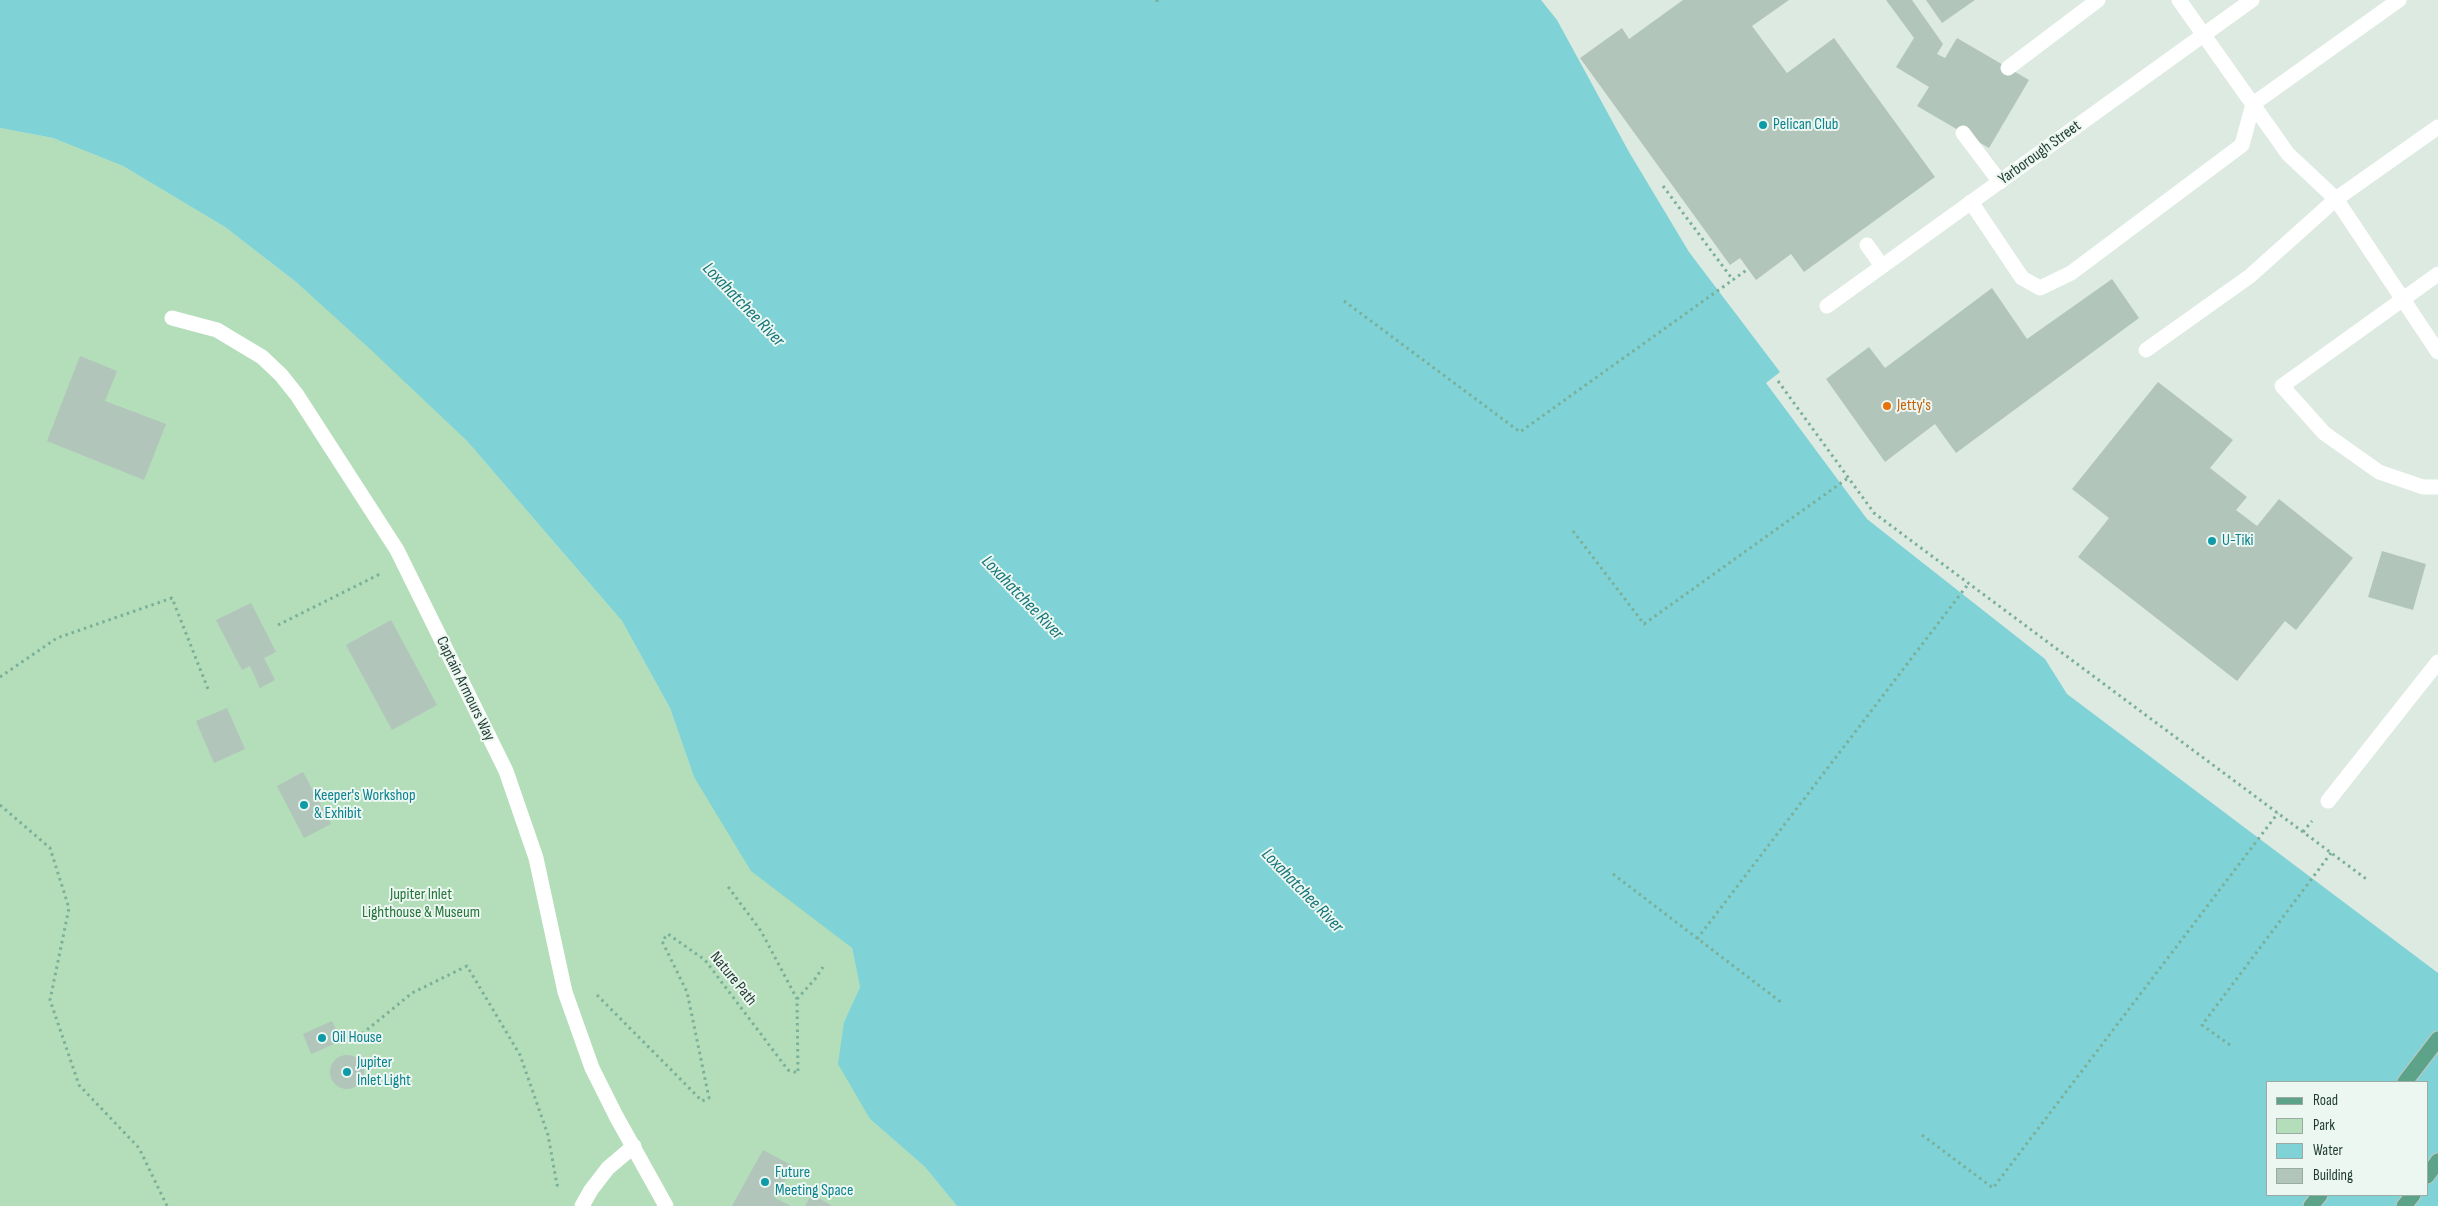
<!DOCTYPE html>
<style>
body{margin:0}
#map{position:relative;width:2438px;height:1206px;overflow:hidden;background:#ddeae2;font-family:"Sofia Sans Condensed",sans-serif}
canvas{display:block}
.legend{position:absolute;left:2266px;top:1081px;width:162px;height:115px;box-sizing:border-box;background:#edf7f1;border:1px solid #9aaba3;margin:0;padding:6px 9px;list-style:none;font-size:15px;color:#1d3a2f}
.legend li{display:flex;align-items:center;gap:10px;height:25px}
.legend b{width:25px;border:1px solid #9aaba3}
</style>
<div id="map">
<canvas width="2438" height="1206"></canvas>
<ul class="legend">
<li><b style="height:6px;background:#5da389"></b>Road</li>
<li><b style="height:14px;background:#b3deb9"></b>Park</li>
<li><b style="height:14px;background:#7fd2d5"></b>Water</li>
<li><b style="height:14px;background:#b2c5bb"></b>Building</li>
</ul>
</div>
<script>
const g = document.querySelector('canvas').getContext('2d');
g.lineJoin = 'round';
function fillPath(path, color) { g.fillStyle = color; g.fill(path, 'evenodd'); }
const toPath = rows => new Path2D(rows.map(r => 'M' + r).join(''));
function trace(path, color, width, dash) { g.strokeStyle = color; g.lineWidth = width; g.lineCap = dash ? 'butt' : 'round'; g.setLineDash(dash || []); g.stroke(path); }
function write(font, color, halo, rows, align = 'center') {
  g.font = font + ' "Sofia Sans Condensed",sans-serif'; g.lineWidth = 4; g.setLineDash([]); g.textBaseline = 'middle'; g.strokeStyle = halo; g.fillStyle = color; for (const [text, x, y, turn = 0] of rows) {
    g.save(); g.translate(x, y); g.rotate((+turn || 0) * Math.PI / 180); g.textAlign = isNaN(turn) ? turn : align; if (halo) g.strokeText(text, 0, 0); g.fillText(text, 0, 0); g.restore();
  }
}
fillPath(toPath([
 [0,128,53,138,123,166,225,227,296,282,369,347,467,441,622,621,670,708,694,777,810,915,852,948,860,987,844,1022,870,1119,925,1167,957,1206,0,1206]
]), '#b3deb9');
fillPath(toPath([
 [0,0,1541,0,1557,20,1629,152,1689,252,1780,372,1766,383,1867,519,2045,659,2067,694,2438,973,2438,1206,957,1206,925,1167,870,1119,838,1064,844,1022,860,987,852,948,751,871,694,777,670,708,622,621,467,441,369,348,296,282,225,227,123,166,53,138,0,128],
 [2267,1082,2427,1082,2427,1195,2267,1195]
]), '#7fd2d5');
fillPath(toPath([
 [1683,0,1789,0,1752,26,1787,73,1834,38,1935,177,1804,272,1791,254,1756,280,1740,258,1730,265,1580,58,1622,28,1629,39],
 [1886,0,1912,0,1943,44,1937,54,1945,58,1957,38,2029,80,1989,148,1917,106,1929,87,1896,67,1914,38],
 [1926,0,1975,0,1942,23],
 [2112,279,2139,318,1956,453,1935,424,1885,462,1826,379,1869,347,1885,368,1992,288,2027,339],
 [80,356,117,371,105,401,166,424,144,480,47,441],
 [2158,382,2233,440,2210,468,2247,497,2236,510,2257,526,2279,499,2353,558,2296,630,2285,621,2237,681,2078,557,2109,518,2072,489],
 [2382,551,2426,564,2413,610,2368,597],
 [251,603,276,652,264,658,275,680,260,688,250,666,242,670,216,620],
 [391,620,437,705,392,730,346,645],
 [227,708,245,749,214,763,196,721],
 [303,772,331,824,304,838,277,786],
 [332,1021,341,1041,311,1054,303,1034],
 '330 1072a17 17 0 1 1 34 0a17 17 0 1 1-34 0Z',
 [763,1150,793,1166,775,1198,791,1206,732,1206],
 [812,1194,832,1206,805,1206]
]), '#b2c5bb');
const primary = toPath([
 [2405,1082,2438,1039],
 [2427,1176,2438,1161],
 [2311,1206,2320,1195],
 [2404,1206,2413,1195]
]);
trace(primary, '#c0c8c5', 17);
trace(toPath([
 [1157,0,1157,2],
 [1663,186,1733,280],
 [1344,301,1520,432,1748,269],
 [1778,381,1874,513,2369,881],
 [1573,531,1644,624,1848,478],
 [278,625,380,574],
 [0,677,57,638,172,598,208,689],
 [0,805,50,848,69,908,50,1000,79,1085,139,1148,167,1206],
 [2303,832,2312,821],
 [1613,874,1782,1003],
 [1697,939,1969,583],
 [597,995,702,1101,709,1098,687,992,662,941,668,934,705,960,788,1070,798,1073,797,999,761,931,726,884],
 [797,999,815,979,823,967],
 [352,1042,412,993,467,966,520,1055,548,1135,557,1185,562,1187],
 [2230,1045,2202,1025,2331,853],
 [1922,1135,1993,1188,2278,813]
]), '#7ab099', 3, [2.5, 4]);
trace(toPath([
 [2179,0,2288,154,2336,199,2438,352],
 [2008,68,2098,0],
 [1963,133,2000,182],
 [1971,202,2022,278,2040,288,2071,273,2242,145,2253,104,2399,0],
 [1867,245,1882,266],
 [2438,274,2282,386,2324,433,2379,472,2423,487,2438,487],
 [172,318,217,330,262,357,281,375,297,395,397,550,506,771,536,858,565,992,592,1068,616,1116,666,1206],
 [2146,350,2250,276,2336,199,2438,127],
 [2328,801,2438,662]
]), '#fff', 15);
trace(toPath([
 [1827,306,2252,0],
 [582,1206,591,1190,608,1168,634,1146]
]), '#fff', 15);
trace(primary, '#5da389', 15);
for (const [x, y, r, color] of [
 [1763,125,5,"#0f9aa8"],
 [1887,406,5,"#e8710a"],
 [2212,541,5,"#0f9aa8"],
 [304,805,5,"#0f9aa8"],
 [322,1038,5,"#0f9aa8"],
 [347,1072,5,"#0f9aa8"],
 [765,1182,5,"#0f9aa8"]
]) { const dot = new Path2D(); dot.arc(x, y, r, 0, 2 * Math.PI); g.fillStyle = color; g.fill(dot); trace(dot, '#edf7f1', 2); }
write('16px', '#0d838f', '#edf7f1', [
 ["Pelican Club",1773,125],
 ["U-Tiki",2222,541],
 ["Keeper's Workshop",314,796],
 ["& Exhibit",314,814],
 ["Oil House",332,1038],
 ["Jupiter",357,1063],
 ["Inlet Light",357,1081],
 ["Future",775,1173],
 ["Meeting Space",775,1191]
], 'left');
write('16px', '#1d3a2f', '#edf7f1', [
 ["Yarborough Street",2040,153,-36],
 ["Captain Armours Way",465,689,64],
 ["Nature Path",733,979,51]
]);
write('16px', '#c56008', '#edf7f1', [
 ["Jetty's",1897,406]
], 'left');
write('16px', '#25743a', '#edf7f1', [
 ["Jupiter Inlet",421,895],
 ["Lighthouse & Museum",421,913]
]);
write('italic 18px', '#14757a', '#edf7f1', [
 ["Loxahatchee River",743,305,46],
 ["Loxahatchee River",1022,598,46],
 ["Loxahatchee River",1302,891,46]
]);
</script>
